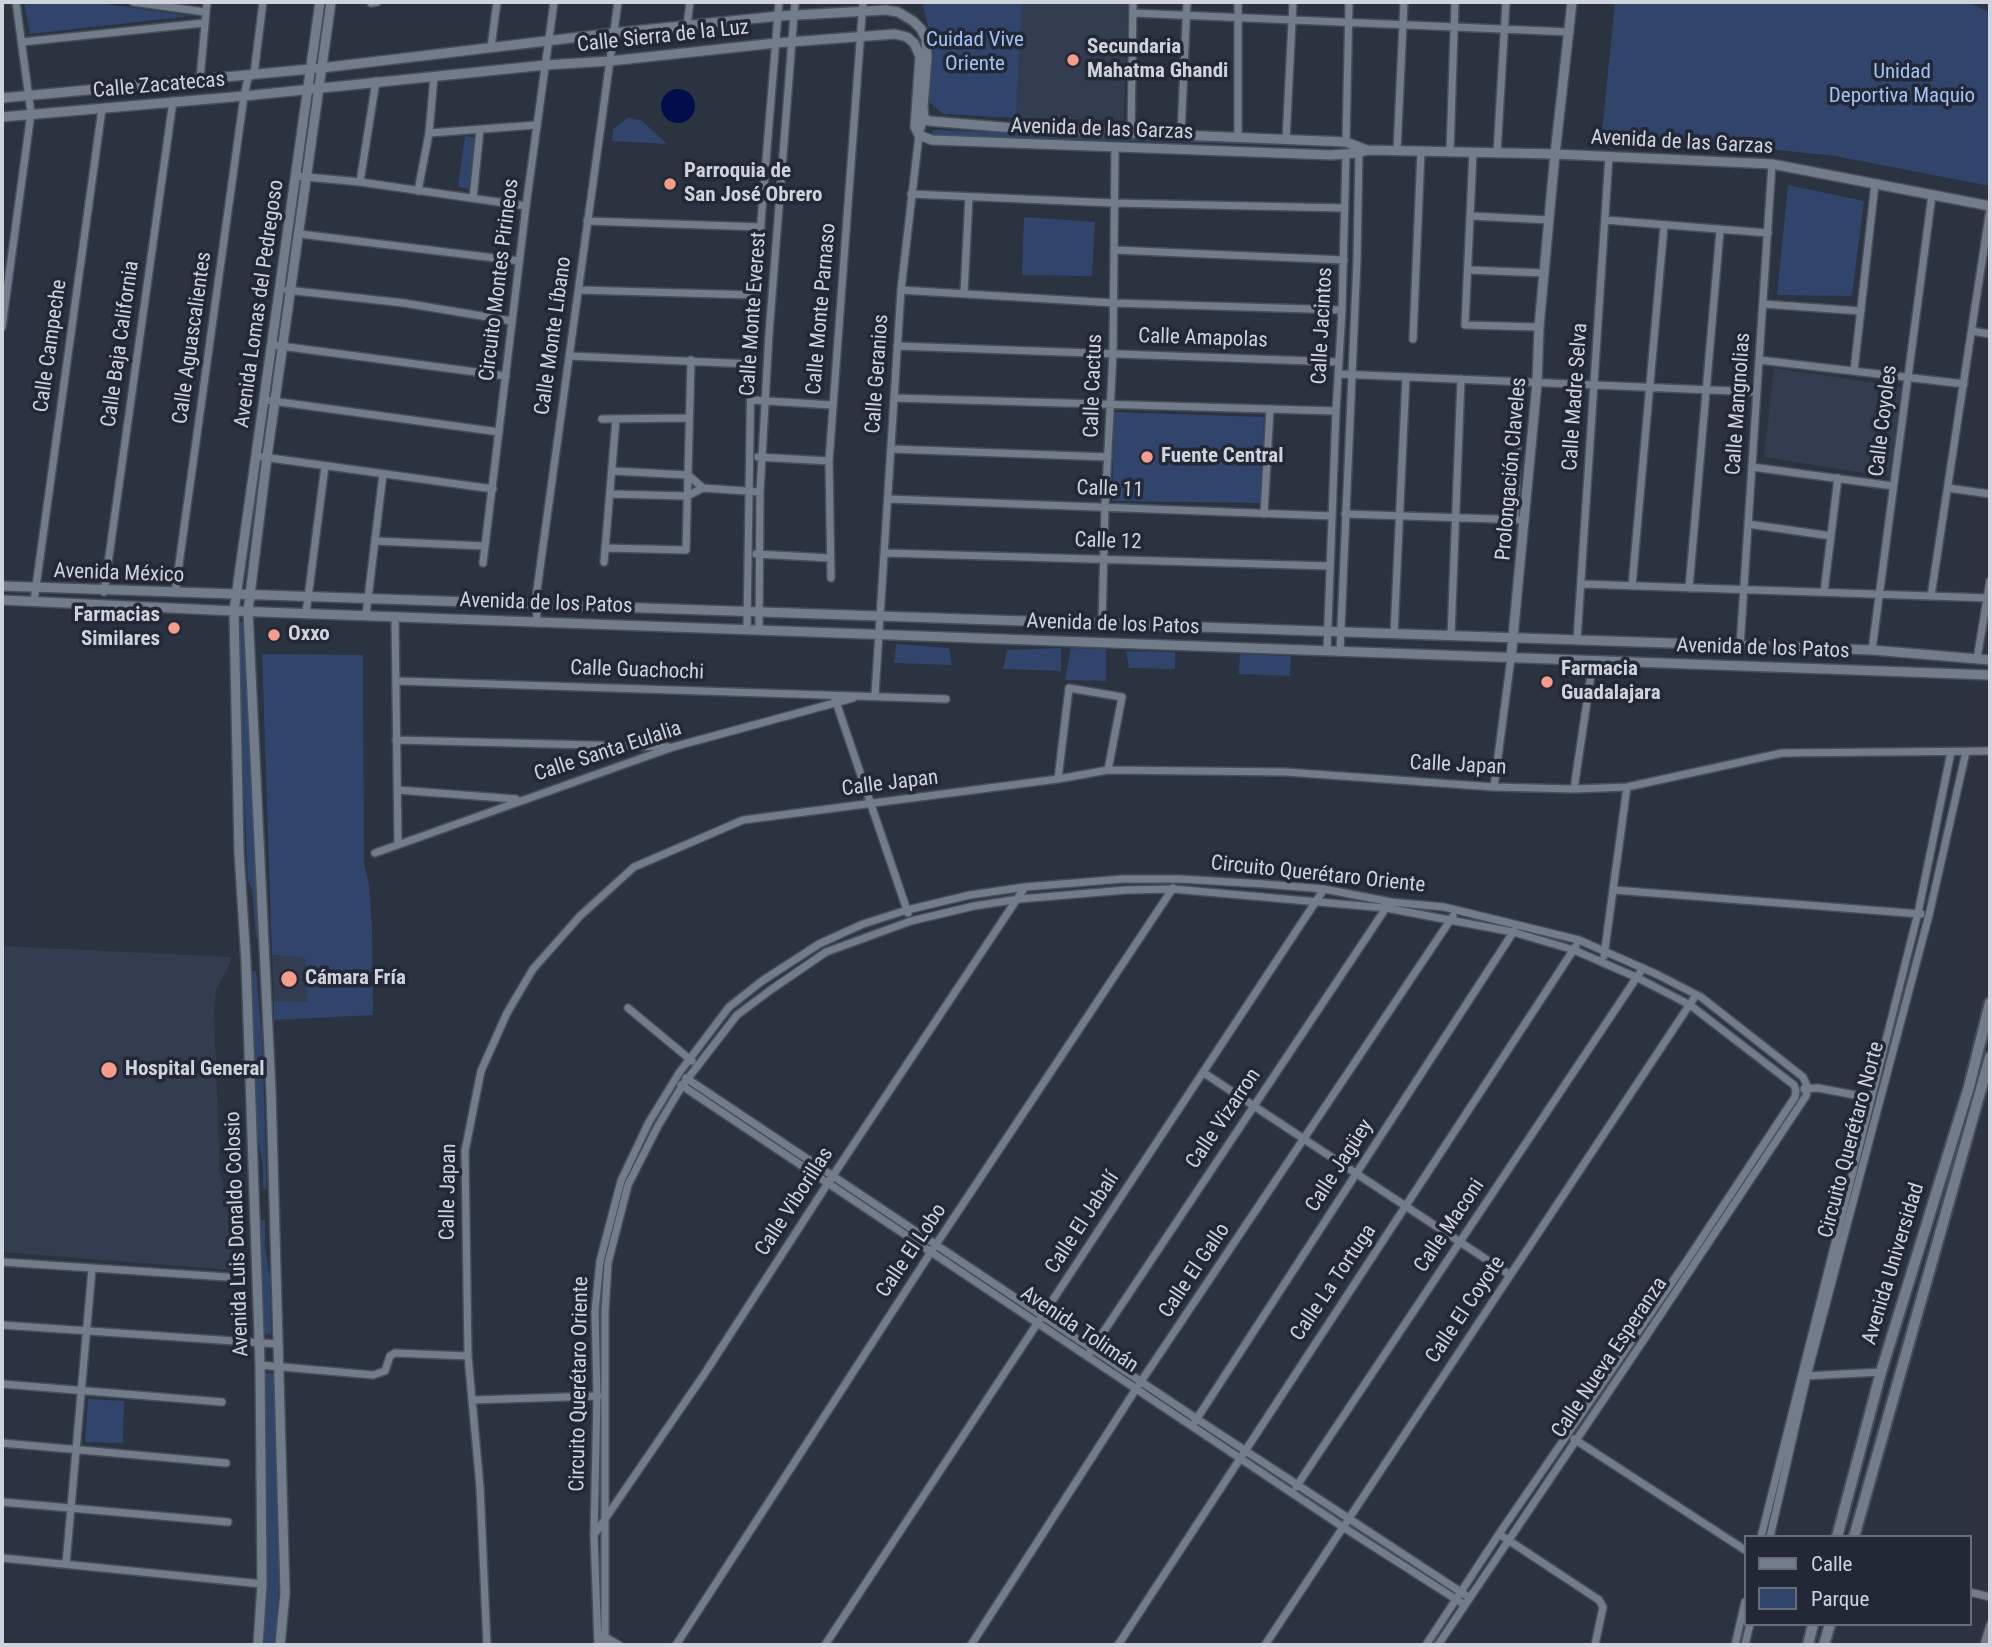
<!DOCTYPE html>
<meta charset="utf-8">
<style>
body{margin:0}
#map{position:relative;width:1992px;height:1647px;overflow:hidden;background:#2b3240;font-family:"Roboto Condensed",sans-serif}
canvas{display:block}
.frame{position:absolute;inset:0;border:4px solid #cfd4dc;pointer-events:none}
.legend{position:absolute;left:1744px;top:1535px;width:228px;height:91px;box-sizing:border-box;background:#222835;border:2px solid #676d78;margin:0;padding:9px 12px;list-style:none;font-size:21px;color:#cfd4dc}
.legend li{display:flex;align-items:center;gap:14px;height:35px}
.legend b{width:35px;border:2px solid #676d78}
</style>
<div id="map">
<canvas width="1992" height="1647"></canvas>
<div class="frame"></div>
<ul class="legend">
<li><b style="height:9px;background:#737c8b"></b>Calle</li>
<li><b style="height:19px;background:#31446b"></b>Parque</li>
</ul>
</div>
<script>
const g = document.querySelector('canvas').getContext('2d');
g.lineJoin = 'round';
function fillPath(path, color) { g.fillStyle = color; g.fill(path, 'evenodd'); }
const toPath = rows => new Path2D(rows.map(r => 'M' + r).join(''));
function trace(path, color, width, dash) { g.strokeStyle = color; g.lineWidth = width; g.lineCap = dash ? 'butt' : 'round'; g.setLineDash(dash || []); g.stroke(path); }
function write(font, color, halo, rows, align = 'center') {
  g.font = font + ' "Roboto Condensed",sans-serif'; g.lineWidth = 7; g.setLineDash([]); g.textBaseline = 'middle'; g.strokeStyle = halo; g.fillStyle = color; for (const [text, x, y, turn = 0] of rows) {
    g.save(); g.translate(x, y); g.rotate((+turn || 0) * Math.PI / 180); g.textAlign = isNaN(turn) ? turn : align; if (halo) g.strokeText(text, 0, 0); g.fillText(text, 0, 0); g.restore();
  }
}
fillPath(toPath([
 [1022,2,1128,2,1124,120,1016,118],
 [1774,368,1902,387,1889,477,1764,457],
 [2,946,231,957,230,964,216,990,214,1010,219,1149,219,1170,228,1199,236,1207,242,1222,244,1271,2,1252],
 [272,955,305,958,307,1002,274,1001]
]), '#333d4f');
fillPath(toPath([
 [24,2,92,2,191,16,30,34],
 [922,2,1022,2,1016,118,943,114,927,100,930,34],
 [1615,2,1967,2,1990,12,1990,186,1835,156,1602,132],
 [628,118,641,120,667,144,612,141,613,129],
 [933,130,1307,143,1307,146,931,135],
 [465,136,475,138,469,189,458,187],
 [1788,185,1864,201,1852,296,1777,295],
 [1024,217,1095,222,1092,276,1022,275],
 [1114,412,1264,417,1260,503,1112,501],
 [237,622,243,622,248,692,260,937,256,938,252,889,248,881,247,862],
 [896,644,949,648,952,665,894,663],
 [1061,648,1061,671,1003,669,1007,650],
 [1071,648,1106,649,1106,681,1065,680],
 [1126,651,1175,652,1175,669,1129,668],
 [262,654,363,655,364,864,369,884,372,927,373,1015,274,1020,274,1001,307,1002,305,958,272,955],
 [1240,654,1291,656,1290,676,1239,674],
 [251,971,256,971,262,1038,267,1189,263,1189,263,1164,257,1138],
 [265,1220,265,1248,270,1277,271,1335,262,1333,259,1221],
 [274,1373,279,1579,277,1623,274,1645,264,1645,267,1586,263,1374],
 [88,1399,124,1401,123,1443,85,1442]
]), '#31446b');
fillPath(toPath([
 '661 106a17 17 0 1 1 34 0a17 17 0 1 1-34 0Z'
]), '#000d4a');
const minor = toPath([
 [133,2,205,12],
 [371,3,377,2],
 [1133,13,1570,32],
 [687,26,690,2],
 [22,42,204,23],
 [491,47,497,2],
 [200,79,207,2],
 [429,133,536,125],
 [1131,133,1133,2],
 [1181,134,1187,2],
 [1238,137,1238,2],
 [1286,140,1293,2],
 [1346,142,1349,2],
 [1397,150,1404,2],
 [1450,151,1455,2],
 [1473,152,1465,325,1539,327],
 [1497,153,1506,2],
 [296,176,360,182,526,206],
 [360,182,376,81],
 [418,191,429,133,434,77],
 [911,194,1113,203,1345,208],
 [473,198,480,130],
 [1471,216,1549,220],
 [1605,220,1768,233],
 [587,221,761,227],
 [300,234,519,261],
 [1114,250,1344,260],
 [1468,270,1544,273],
 [287,290,404,303,512,321],
 [579,290,755,295],
 [901,290,1114,303,1342,310],
 [964,293,969,197],
 [1763,304,1861,311],
 [2,327,31,113,16,2],
 [1972,331,1990,334],
 [1413,339,1421,151],
 [273,345,506,376],
 [897,346,1339,362],
 [569,356,751,364],
 [1759,360,1964,384],
 [1854,371,1875,184],
 [1339,374,1757,392],
 [894,398,1336,411],
 [265,400,499,432],
 [751,400,832,405],
 [602,419,689,418],
 [891,449,1108,457],
 [256,456,493,489],
 [758,457,829,461],
 [1752,467,1893,486],
 [612,471,688,475,703,488],
 [1948,488,1990,494],
 [610,494,687,496,703,488,760,492],
 [888,499,1332,516],
 [1264,514,1270,409],
 [1345,514,1525,520],
 [1515,520,1519,381],
 [1748,524,1831,536],
 [375,541,484,546],
 [605,548,686,550,691,360],
 [885,553,1330,566],
 [756,554,830,558],
 [604,562,616,419],
 [483,563,526,206,554,2],
 [831,578,829,461,863,2],
 [1581,584,1988,598],
 [1632,586,1664,226],
 [1689,588,1720,231],
 [104,592,173,101],
 [1824,592,1838,478],
 [175,593,244,96,248,78,254,74,263,2],
 [1931,596,1990,209],
 [34,601,102,109],
 [306,613,325,466],
 [366,615,383,474],
 [395,616,398,844],
 [537,621,536,597,618,2],
 [1102,624,1105,507,1113,353,1115,149],
 [747,629,751,364,755,295,779,2],
 [759,630,760,492,769,334,795,2],
 [1394,634,1406,377],
 [1451,636,1461,379],
 [1577,640,1609,156],
 [1740,646,1772,164],
 [1872,650,1932,195],
 [1327,651,1336,411,1342,310,1346,155],
 [1340,651,1357,260,1359,149],
 [1977,659,1990,581],
 [398,681,946,699],
 [875,695,901,290,919,135,924,118],
 [835,699,908,913],
 [396,740,669,747],
 [1058,779,1069,688,1122,697,1108,770],
 [1494,787,1511,658],
 [1574,789,1593,661],
 [398,790,516,799],
 [375,853,673,747,853,698],
 [1614,890,1921,914],
 [1604,956,1627,787],
 [628,1008,692,1061],
 [1204,1073,1510,1275],
 [686,1078,1197,1419,1470,1598],
 [681,1085,1343,1527,1465,1605],
 [1804,1089,1818,1088,1871,1098],
 [2,1262,227,1277],
 [2,1325,278,1344],
 [1090,1352,1388,905],
 [260,1365,373,1375,385,1371,390,1356,395,1353,468,1356],
 [1805,1376,1881,1372],
 [2,1384,222,1402],
 [473,1400,598,1396],
 [1194,1423,1514,931],
 [1574,1439,1745,1550],
 [2,1443,226,1463],
 [1296,1487,1643,968],
 [2,1502,228,1522],
 [1499,1534,1599,1600,1603,1607,1595,1645],
 [594,1535,705,1373,828,1183,1025,887],
 [1761,1537,1918,913,1951,752],
 [1770,1537,1807,1376,1929,915,1966,752],
 [2,1558,262,1584],
 [66,1564,92,1269],
 [1969,1592,1990,1597],
 [602,1635,619,1645],
 [487,1645,480,1487,468,1356,465,1151,481,1071,507,1013,533,969,580,916,634,867,743,820,1058,779,1108,770,1286,772,1494,787,1574,789,1627,787,1782,753,1990,751],
 [598,1645,594,1535,597,1396,595,1311,600,1261,621,1181,649,1122,679,1073,729,1007,762,981,819,944,863,924,907,910,970,895,1025,887,1123,879,1180,879,1264,884,1324,889,1391,902,1444,907,1579,940,1656,974,1701,997,1803,1077,1808,1088],
 [605,1645,605,1312,608,1263,628,1185,658,1126,682,1086,737,1015,772,989,826,952,911,921,974,906,1019,899,1126,890,1173,889,1386,908,1513,932,1574,950,1638,978,1690,1005,1794,1085,1796,1091],
 [676,1645,931,1252,1173,888],
 [825,1645,1324,889],
 [971,1645,1136,1389,1453,916],
 [1118,1645,1576,946],
 [1265,1645,1696,995],
 [1426,1645,1499,1534,1686,1262,1795,1097,1796,1091],
 [1438,1645,1639,1347,1806,1096,1808,1088],
 [1735,1645,1745,1602],
 [1745,1645,1750,1624],
 [1984,1645,1990,1625]
]);
const tertiary = toPath([
 [2,98,321,68,613,33,779,16,886,10,898,12,913,21,921,29,926,39,927,57,923,107,924,118,929,121,1014,128,1346,142,1367,150],
 [2,117,244,96,546,65,610,61,776,43,895,34,907,37,914,43,920,56,915,127,919,135,932,140,1331,155,1358,153,1367,150,1555,154,1772,164,1990,206],
 [2,586,1872,650,1990,660],
 [2,600,234,611,1990,675],
 [1511,658,1537,383,1539,327,1555,154,1572,2],
 [258,1645,262,1584,260,1365,246,962,239,852,234,611,320,2],
 [280,1645,285,1593,271,1091,248,611,267,457,331,2]
]);
const secondary = toPath([
 [1837,1537,1881,1372,1969,1087,1990,1003],
 [1854,1537,1990,1057],
 [1808,1645,1813,1624],
 [1824,1645,1830,1624]
]);
trace(minor, '#484e59', 10);
trace(tertiary, '#484e59', 12);
trace(secondary, '#484e59', 14);
trace(minor, '#737c8b', 7);
trace(tertiary, '#737c8b', 9);
trace(secondary, '#737c8b', 10);
for (const [x, y, r, color] of [
 [1073,60,7,"#f49d8c"],
 [670,184,7,"#f49d8c"],
 [1147,457,7,"#f49d8c"],
 [174,628,7,"#f49d8c"],
 [274,635,7,"#f49d8c"],
 [1547,682,7,"#f49d8c"],
 [289,979,9,"#f49d8c"],
 [109,1070,9,"#f49d8c"]
]) { const dot = new Path2D(); dot.arc(x, y, r, 0, 2 * Math.PI); g.fillStyle = color; g.fill(dot); trace(dot, '#222835', 2.5); }
write('21px', '#cfd4dc', '#222835', [
 ["Calle Sierra de la Luz",663,37,-6],
 ["Calle Zacatecas",159,86,-5],
 ["Avenida de las Garzas",1102,130,2],
 ["Avenida de las Garzas",1682,143,3],
 ["Circuito Montes Pirineos",500,280,-83],
 ["Avenida Lomas del Pedregoso",260,304,-82],
 ["Calle Monte Parnaso",822,309,-85],
 ["Calle Monte Everest",754,314,-86],
 ["Calle Jacintos",1323,326,-87],
 ["Calle Monte Líbano",554,336,-82],
 ["Calle Aguascalientes",193,338,-82],
 ["Calle Amapolas",1203,339,2],
 ["Calle Baja California",121,344,-82],
 ["Calle Campeche",51,346,-82],
 ["Calle Geranios",878,374,-86],
 ["Calle Cactus",1094,386,-88],
 ["Calle Madre Selva",1576,397,-86],
 ["Calle Mangnolias",1739,404,-86],
 ["Calle Coyoles",1884,421,-83],
 ["Prolongación Claveles",1512,469,-85],
 ["Calle 11",1110,490,2],
 ["Calle 12",1108,542,2],
 ["Avenida México",119,574,2],
 ["Avenida de los Patos",546,604,2],
 ["Avenida de los Patos",1113,625,2],
 ["Avenida de los Patos",1763,649,2],
 ["Calle Guachochi",637,671,2],
 ["Calle Santa Eulalia",608,752,-18],
 ["Calle Japan",1458,766,3],
 ["Calle Japan",890,784,-7],
 ["Circuito Querétaro Oriente",1318,875,6],
 ["Calle Vizarron",1224,1119,-56],
 ["Circuito Querétaro Norte",1852,1140,-75],
 ["Calle Jagüey",1340,1166,-57],
 ["Calle Japan",449,1192,-89],
 ["Calle Viborillas",795,1202,-57],
 ["Calle El Jabalí",1083,1223,-57],
 ["Calle Maconi",1450,1226,-56],
 ["Avenida Luis Donaldo Colosio",238,1234,-92],
 ["Calle El Lobo",912,1251,-56],
 ["Avenida Universidad",1894,1264,-73],
 ["Calle El Gallo",1195,1271,-56],
 ["Calle La Tortuga",1334,1283,-56],
 ["Calle El Coyote",1466,1310,-56],
 ["Avenida Tolimán",1079,1330,34],
 ["Calle Nueva Esperanza",1610,1358,-56],
 ["Circuito Querétaro Oriente",580,1384,-89]
]);
write('21px', '#a2c0f8', '#222835', [
 ["Cuidad Vive",975,41],
 ["Oriente",975,65],
 ["Unidad",1902,73],
 ["Deportiva Maquio",1902,97]
]);
write('bold 21px', '#cfd4dc', '#222835', [
 ["Secundaria",1087,48],
 ["Mahatma Ghandi",1087,72],
 ["Parroquia de",684,172],
 ["San José Obrero",684,196],
 ["Fuente Central",1161,457],
 ["Farmacias",160,616,"right"],
 ["Similares",160,640,"right"],
 ["Oxxo",288,635],
 ["Farmacia",1561,670],
 ["Guadalajara",1561,694],
 ["Cámara Fría",305,979],
 ["Hospital General",125,1070]
], 'left');
</script>
